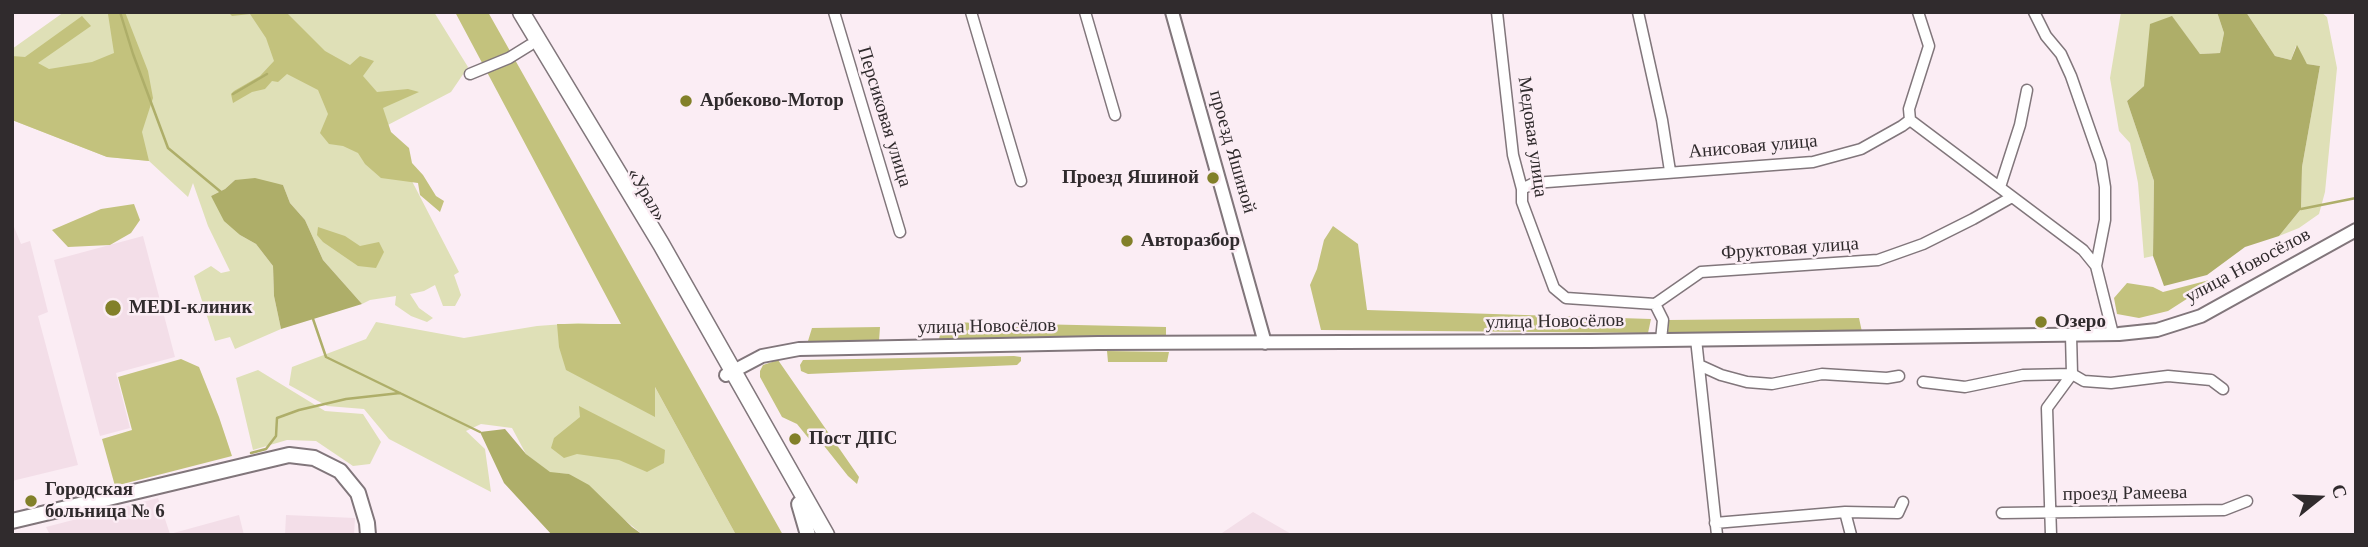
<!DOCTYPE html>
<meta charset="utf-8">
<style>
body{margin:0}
#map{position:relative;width:2368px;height:547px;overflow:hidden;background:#fbedf4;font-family:Georgia,serif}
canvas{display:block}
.frame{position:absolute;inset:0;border:14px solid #302b2d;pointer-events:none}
.north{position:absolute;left:2284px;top:463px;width:70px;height:70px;-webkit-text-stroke:5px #fbedf4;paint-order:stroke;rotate:72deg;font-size:19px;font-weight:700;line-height:28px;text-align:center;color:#302b2d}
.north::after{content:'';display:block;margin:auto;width:24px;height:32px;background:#302b2d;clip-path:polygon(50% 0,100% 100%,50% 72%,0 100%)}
</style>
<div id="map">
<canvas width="2368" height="547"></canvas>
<div class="frame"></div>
<div class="north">С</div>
</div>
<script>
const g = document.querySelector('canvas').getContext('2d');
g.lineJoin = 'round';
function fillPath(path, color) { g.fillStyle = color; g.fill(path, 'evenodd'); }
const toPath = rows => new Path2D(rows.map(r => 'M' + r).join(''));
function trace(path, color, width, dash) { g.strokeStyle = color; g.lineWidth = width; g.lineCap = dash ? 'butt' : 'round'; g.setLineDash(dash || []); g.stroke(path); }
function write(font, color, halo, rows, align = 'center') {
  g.font = font + ' Georgia,serif'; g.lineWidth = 5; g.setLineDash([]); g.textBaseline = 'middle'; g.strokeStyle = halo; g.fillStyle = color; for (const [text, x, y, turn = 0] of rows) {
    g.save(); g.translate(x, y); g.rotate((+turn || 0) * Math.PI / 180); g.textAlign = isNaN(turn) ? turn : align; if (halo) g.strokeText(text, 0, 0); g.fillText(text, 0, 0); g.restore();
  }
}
fillPath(toPath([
 [12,222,21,244,30,241,48,312,38,316,78,465,12,481],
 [143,236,175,357,116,373,130,428,100,436,54,260],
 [158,498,170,534,239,515,244,535,50,535,46,527],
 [1253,512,1293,535,1219,535],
 [286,515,355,518,354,535,285,535]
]), '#f3dee8');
fillPath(toPath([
 [64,12,434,12,468,67,451,92,384,127,459,272,454,275,461,295,455,306,443,306,435,285,424,291,410,294,419,308,433,318,427,322,411,316,395,305,396,296,370,300,362,304,323,260,305,220,290,203,283,185,235,180,225,189,211,196,240,235,256,244,273,266,274,296,281,329,235,349,230,337,215,341,194,276,211,266,221,273,230,271,208,226,193,183,188,197,149,161,107,157,12,120,12,49],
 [2121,12,2217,12,2224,33,2220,53,2200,54,2172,17,2144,86,2127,101,2154,181,2153,256,2144,258,2138,183,2130,143,2119,131,2110,78],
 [2246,12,2321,12,2327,17,2337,68,2325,192,2319,214,2299,228,2279,236,2301,209,2302,167,2320,66,2307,64,2296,46,2291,60,2275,56],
 [376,322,464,338,537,326,578,323,621,325,736,535,643,535,569,474,550,473,526,454,512,428,481,424,466,431,485,449,491,492,389,439,364,409,327,406,289,385,292,367,366,339],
 [258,370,325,411,363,414,381,442,370,464,353,466,316,441,287,440,253,450,236,378]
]), '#dfe0b7');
fillPath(toPath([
 [110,12,125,12,148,71,153,98,142,132,149,161,107,157,12,120,12,56,25,57,82,16,91,26,38,63,49,69,92,62,114,53,108,14],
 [228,12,286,12,325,51,350,65,360,56,374,61,363,76,377,92,408,89,419,92,383,108,391,132,409,148,412,163,423,175,436,196,444,201,440,212,420,195,418,183,381,178,365,164,358,153,343,146,329,144,320,133,328,114,318,90,287,74,278,82,272,81,265,89,252,92,233,103,231,94,234,91,260,76,274,61,266,38,250,14,232,16],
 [455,12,488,12,783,535,736,535,655,387,655,417,566,370,559,347,557,324,621,324],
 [134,204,140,220,131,233,110,245,68,247,52,230,101,209],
 [1333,226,1358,244,1367,310,1651,319,1648,333,1321,330,1310,285,1317,269,1324,240],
 [318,227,345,236,360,246,379,242,384,252,376,268,358,266,323,242,317,235],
 [2221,277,2168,311,2139,318,2117,314,2114,298,2127,283,2153,287,2163,292],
 [1859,318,1862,332,1668,332,1669,320],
 [943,322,1166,327,1166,337,939,339],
 [880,327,879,341,808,341,812,328],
 [1107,351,1169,352,1167,362,1108,362],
 [1014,356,1021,357,1021,361,1017,365,808,374,801,371,800,365,803,360],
 [181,359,199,367,219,417,232,456,115,486,102,439,132,430,118,377],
 [778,360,859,477,857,484,848,476,821,442,810,440,797,424,782,417,760,377,760,371,763,365],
 [579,406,665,450,664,463,647,472,619,460,577,454,564,458,551,448,554,438,580,417]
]), '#c3c27d');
fillPath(toPath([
 [2217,12,2246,12,2275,56,2291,60,2297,45,2307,64,2320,66,2302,167,2301,209,2279,236,2245,247,2207,275,2164,286,2153,256,2154,181,2127,101,2144,86,2150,24,2172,16,2200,54,2220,53,2224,33],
 [255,178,283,185,290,203,305,220,323,260,362,304,281,329,274,296,273,266,256,244,240,235,224,221,211,196,225,189,235,180],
 [505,429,526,454,550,472,569,474,589,485,632,527,643,535,552,535,504,483,480,432]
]), '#aeae69');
trace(toPath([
 [120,12,133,54,168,148,221,192],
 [233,94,267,74],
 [2301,209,2356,198],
 [312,316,326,357,480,432],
 [251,453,266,449,276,436,277,418,299,410,346,399,400,393]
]), '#aeae69', 2.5);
const minor = toPath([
 [834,12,900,232],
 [971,12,1021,181],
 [1085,12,1115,115],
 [1497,12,1513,155,1522,189,1522,202,1554,288,1566,298,1655,304,1701,272,1878,260,1923,244,1973,219,2012,197],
 [1638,12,1662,120,1670,171],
 [2034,12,2046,36,2061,54,2071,76,2101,162,2105,187,2105,220,2096,266],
 [470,74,509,58,530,45],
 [1910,120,2083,250,2096,266,2113,334],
 [1910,120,1909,109,1929,46,1918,12],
 [2000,187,2020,125,2027,90],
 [1522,189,1534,183,1813,162,1861,149,1902,126,1910,120],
 [1655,304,1663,320,1661,340],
 [1696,339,1717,535],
 [1699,365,1721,375,1747,382,1772,384,1822,374,1887,378,1899,376],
 [1923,382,1965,387,2023,375,2072,374,2084,381,2111,383,2168,376,2211,380,2223,389],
 [1845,512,1851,535],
 [2002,513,2224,510,2247,501],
 [1715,523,1845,512,1898,513,1903,502],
 [2051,535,2047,408,2072,374,2071,335]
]);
const tertiary = toPath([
 [1172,12,1265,343],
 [726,375,762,356,799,349,1098,343,1590,341,2119,334,2157,330,2201,316,2356,230]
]);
const primary = toPath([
 [799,504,808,535],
 [12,521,289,455,314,458,340,471,358,493,367,523,368,535]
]);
const trunk = toPath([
 [521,12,661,244,826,535]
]);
trace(minor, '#81767b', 13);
trace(tertiary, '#81767b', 16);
trace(primary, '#81767b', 18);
trace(trunk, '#81767b', 19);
trace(minor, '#fff', 10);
trace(tertiary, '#fff', 12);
trace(primary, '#fff', 14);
trace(trunk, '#fff', 16);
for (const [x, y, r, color] of [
 [686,101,7,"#828029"],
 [1213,178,7,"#828029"],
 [1127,241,7,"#828029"],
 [113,308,9,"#828029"],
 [2041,322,7,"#828029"],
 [795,439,7,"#828029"],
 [31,501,7,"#828029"]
]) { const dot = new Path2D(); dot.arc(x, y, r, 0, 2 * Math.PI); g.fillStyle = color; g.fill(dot); trace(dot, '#fbedf4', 2.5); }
write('bold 19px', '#302b2d', '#fbedf4', [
 ["Арбеково-Мотор",700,101],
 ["Проезд Яшиной",1199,178,"right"],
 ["Авторазбор",1141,241],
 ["MEDI-клиник",129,308],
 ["Озеро",2055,322],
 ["Пост ДПС",809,439],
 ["Городская",45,490],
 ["больница № 6",45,512]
], 'left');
write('19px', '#302b2d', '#fbedf4', [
 ["Персиковая улица",884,117,73],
 ["Медовая улица",1532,137,82],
 ["Анисовая улица",1753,147,-5],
 ["проезд Яшиной",1232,152,74],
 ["«Урал»",646,195,59],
 ["Фруктовая улица",1790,249,-4],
 ["улица Новосёлов",2248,266,-28],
 ["улица Новосёлов",1555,322,-1],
 ["улица Новосёлов",987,327,-1],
 ["проезд Рамеева",2125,494,-1]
]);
</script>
